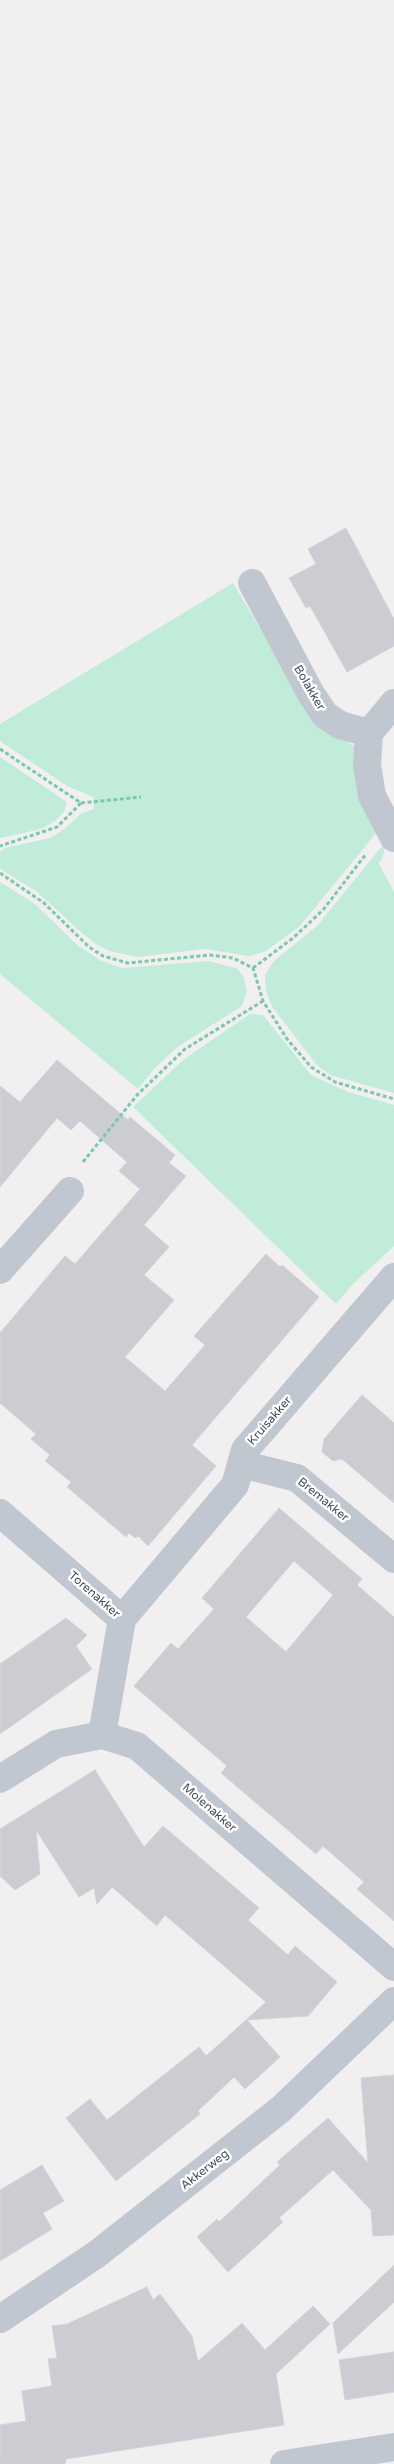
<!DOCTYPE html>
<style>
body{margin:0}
canvas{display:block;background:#f1efef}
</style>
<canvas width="394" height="2464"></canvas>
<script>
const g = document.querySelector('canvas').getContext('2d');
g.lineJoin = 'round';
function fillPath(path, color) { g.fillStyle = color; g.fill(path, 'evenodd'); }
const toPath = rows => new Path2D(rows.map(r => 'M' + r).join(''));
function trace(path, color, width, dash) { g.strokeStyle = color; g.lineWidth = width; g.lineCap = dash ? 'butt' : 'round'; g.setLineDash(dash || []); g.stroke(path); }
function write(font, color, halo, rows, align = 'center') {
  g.font = font + ' "Varela Round",sans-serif'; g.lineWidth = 5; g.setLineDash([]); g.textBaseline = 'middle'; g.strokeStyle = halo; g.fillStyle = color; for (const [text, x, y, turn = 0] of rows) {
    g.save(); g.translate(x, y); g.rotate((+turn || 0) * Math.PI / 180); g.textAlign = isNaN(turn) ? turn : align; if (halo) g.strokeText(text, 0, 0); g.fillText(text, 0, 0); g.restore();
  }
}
fillPath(toPath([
 [233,583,316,723,354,746,376,833,300,926,266,951,250,956,204,949,138,957,109,951,96,944,82,933,36,891,0,869,0,852,5,848,50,838,63,830,82,813,94,809,93,797,67,786,0,741,0,724],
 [0,757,67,802,64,812,55,821,41,829,0,838],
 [383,845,385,848,381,861,378,862,394,892,394,1093,330,1075,317,1065,273,1008,266,992,265,975,274,961,317,926],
 [0,882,35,904,77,945,100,960,122,968,209,961,238,969,244,978,247,991,242,1006,176,1048,155,1068,138,1089,0,974],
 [250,1014,263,1015,311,1075,348,1092,394,1105,394,1246,352,1285,336,1304,133,1107,183,1060]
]), '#c0ecd9');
const building = toPath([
 [346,528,394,619,394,646,347,672,310,606,306,608,289,578,316,564,308,549,346,528],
 [57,1060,128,1120,130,1117,175,1155,169,1163,186,1176,144,1225,169,1247,144,1275,174,1300,125,1357,165,1391,205,1345,194,1336,266,1254,280,1267,282,1265,319,1297,192,1445,216,1466,148,1546,138,1536,135,1538,129,1533,126,1537,67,1487,71,1482,45,1461,50,1455,31,1439,36,1434,0,1403,0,1333,65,1256,75,1264,140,1189,119,1171,127,1162,80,1121,71,1130,57,1118,0,1187,0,1086,20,1102,57,1060],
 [362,1395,394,1423,394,1503,342,1459,333,1461,322,1452,324,1439,362,1395],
 [279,1508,362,1579,357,1585,394,1617,394,1921,357,1889,364,1882,323,1846,316,1854,221,1773,227,1766,134,1686,171,1643,178,1649,214,1609,202,1598,279,1508],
 [294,1561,333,1595,286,1652,246,1617,294,1561],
 [66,1618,87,1635,76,1646,92,1669,0,1734,0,1664,66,1618],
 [95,1770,144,1847,163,1826,259,1908,248,1920,288,1955,295,1946,337,1982,308,2016,247,2020,280,2057,245,2089,234,2077,198,2111,200,2114,116,2181,66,2118,90,2099,107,2120,199,2047,206,2056,266,2002,165,1915,157,1926,112,1887,97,1904,94,1888,79,1897,36,1830,40,1874,15,1890,0,1876,0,1829,95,1770],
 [394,2075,394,2235,373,2236,371,2210,333,2170,279,2218,283,2222,228,2272,197,2237,217,2219,219,2222,280,2165,277,2162,328,2118,368,2163,361,2078,394,2075],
 [42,2165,64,2201,43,2213,52,2229,0,2261,0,2190,42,2165],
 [394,2265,394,2302,338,2354,333,2323,394,2265],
 [147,2287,153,2300,160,2294,192,2336,198,2361,242,2323,265,2350,313,2306,330,2324,276,2374,284,2425,66,2459,65,2464,0,2464,0,2425,26,2421,22,2391,52,2386,48,2359,57,2358,52,2326,67,2324,147,2287],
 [394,2352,394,2392,345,2400,339,2360,394,2352]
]);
fillPath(building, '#cccdd3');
trace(building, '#d3d4da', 1);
trace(toPath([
 [0,749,81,803,57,827,0,846],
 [81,803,141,797],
 [0,873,44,903,89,947,103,956,128,963,210,955,233,958,253,968,263,1001,287,1039,311,1067,335,1082,394,1099],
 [253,968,293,938,323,910,366,854],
 [83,1162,138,1094,185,1049,263,1001]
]), '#7ac8b0', 3, [4, 2.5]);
trace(toPath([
 [252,583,311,694,325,715,340,725,369,733,394,703],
 [369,733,367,765,372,796,394,838],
 [0,1270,70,1191],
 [241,1464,297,1478,394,1559],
 [0,1513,122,1619,102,1735],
 [122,1619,235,1485,245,1450,394,1277],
 [0,1779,56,1744,102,1735,137,1746,394,1967],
 [0,2319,97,2254,281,2109,394,2001],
 [284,2464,394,2447]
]), '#c0c7d0', 28);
write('12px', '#484f5b', '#fff', [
 ["Bolakker",309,688,60],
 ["Kruisakker",270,1421,-49],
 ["Bremakker",323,1500,39],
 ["Torenakker",94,1595,41],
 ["Molenakker",209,1808,41],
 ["Akkerweg",205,2170,-38]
]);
</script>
